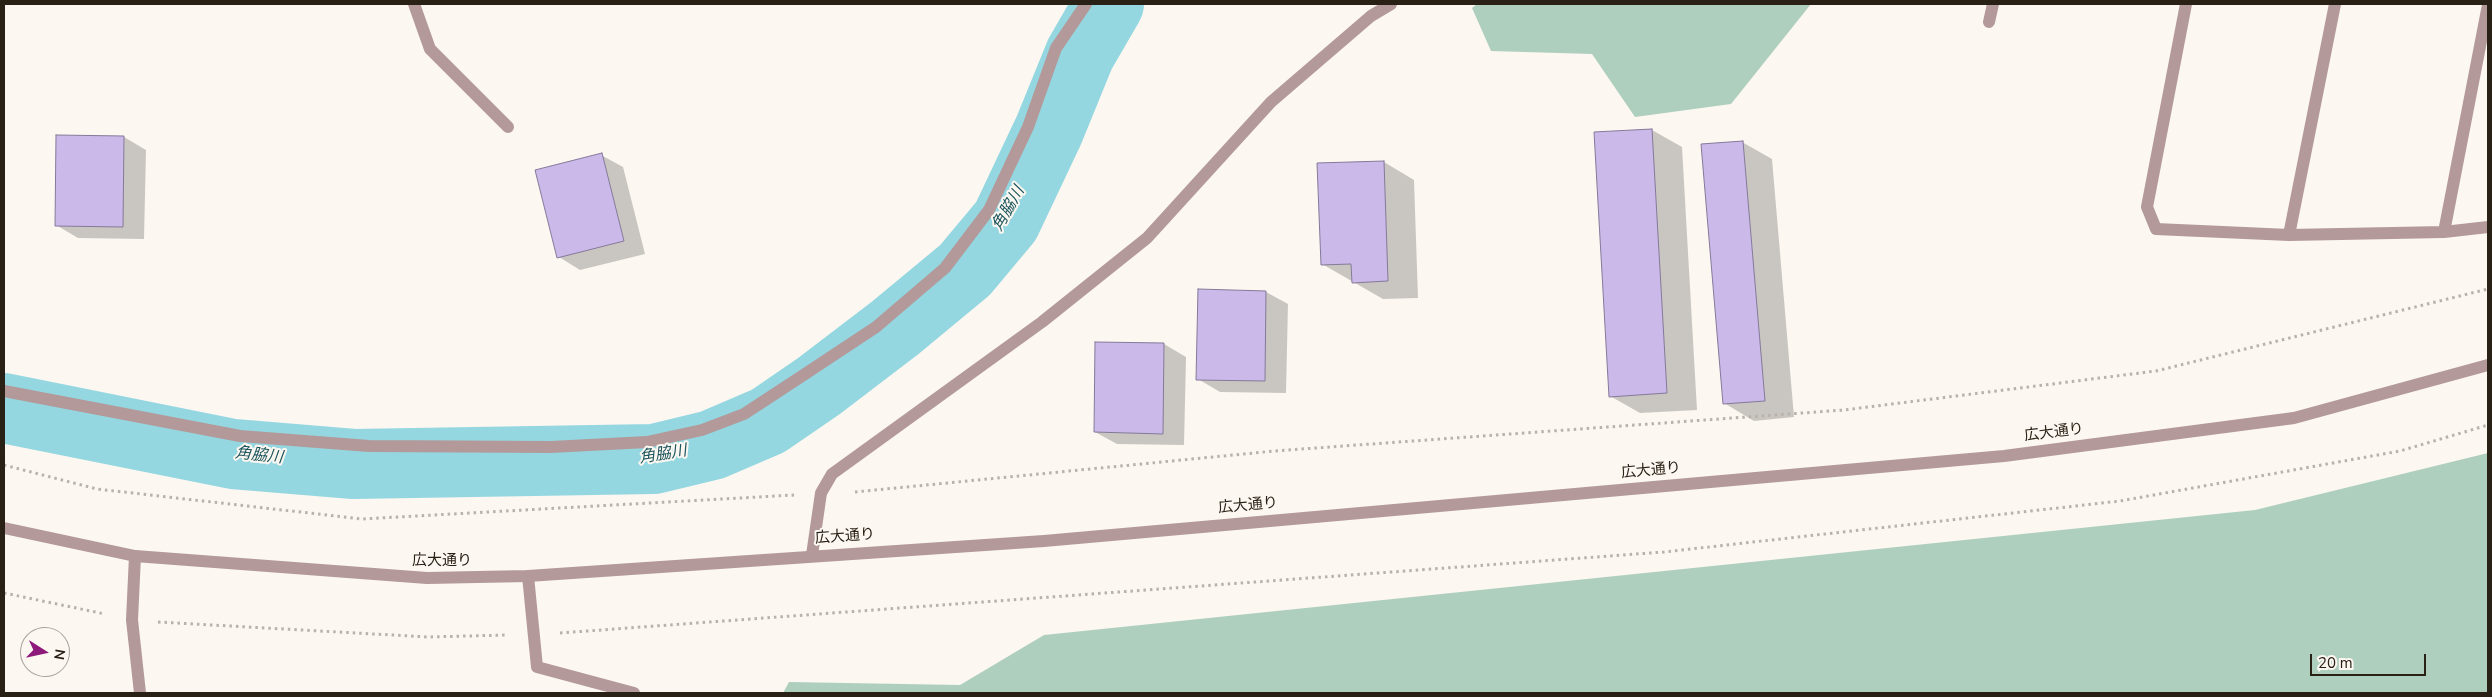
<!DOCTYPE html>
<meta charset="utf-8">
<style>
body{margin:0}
#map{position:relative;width:2492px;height:697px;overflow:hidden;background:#fcf7f1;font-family:"Nunito Sans",sans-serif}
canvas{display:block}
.frame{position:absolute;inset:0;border:5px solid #292115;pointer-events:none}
.north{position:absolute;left:20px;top:627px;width:50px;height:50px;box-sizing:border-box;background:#fcf7f1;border:1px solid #a8a199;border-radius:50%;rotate:100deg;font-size:14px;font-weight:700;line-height:20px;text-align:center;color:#292115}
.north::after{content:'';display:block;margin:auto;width:18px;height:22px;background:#8d197b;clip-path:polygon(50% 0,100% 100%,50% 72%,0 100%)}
.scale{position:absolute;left:2310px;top:654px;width:116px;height:22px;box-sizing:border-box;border:2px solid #292115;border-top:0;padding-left:6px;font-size:15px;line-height:18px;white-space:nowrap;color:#292115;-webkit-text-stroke:4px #fcf7f1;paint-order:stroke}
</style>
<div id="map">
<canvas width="2492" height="697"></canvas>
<div class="frame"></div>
<div class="north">N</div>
<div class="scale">20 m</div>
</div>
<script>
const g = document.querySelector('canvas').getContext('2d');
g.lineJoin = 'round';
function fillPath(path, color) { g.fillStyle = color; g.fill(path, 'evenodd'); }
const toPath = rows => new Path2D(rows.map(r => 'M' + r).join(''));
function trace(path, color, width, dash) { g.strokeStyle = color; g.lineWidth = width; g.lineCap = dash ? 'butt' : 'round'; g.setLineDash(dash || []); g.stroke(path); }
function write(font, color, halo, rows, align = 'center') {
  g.font = font + ' "Nunito Sans","Noto Sans JP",sans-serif'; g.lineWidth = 4; g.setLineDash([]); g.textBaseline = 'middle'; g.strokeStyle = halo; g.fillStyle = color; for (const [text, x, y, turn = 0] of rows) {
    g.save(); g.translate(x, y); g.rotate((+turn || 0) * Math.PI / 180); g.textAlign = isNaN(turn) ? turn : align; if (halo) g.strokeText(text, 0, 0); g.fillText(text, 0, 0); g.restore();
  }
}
fillPath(toPath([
 [1477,4,1811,4,1731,104,1635,117,1592,54,1491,51,1472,8],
 [2488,453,2488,693,783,693,789,682,960,685,1044,635,2255,510]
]), '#afcfbe');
fillPath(toPath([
 [1652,130,1682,147,1697,410,1640,413,1610,396],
 [124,137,146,150,144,239,78,238,56,225],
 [1742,142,1772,159,1794,417,1754,421,1724,403],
 [601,155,623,167,645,254,580,270,559,257],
 [1384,162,1414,180,1418,298,1383,299,1322,264],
 [1266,292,1288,304,1286,393,1220,392,1198,379],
 [1164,344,1186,357,1184,445,1117,444,1095,432]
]), '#0003');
trace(toPath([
 [4,408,233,454,354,464,654,459,712,445,768,421,819,386,895,328,965,270,1006,221,1049,130,1080,54,1109,4]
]), '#94d7e1', 70);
const building = toPath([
 [1652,129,1667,393,1609,397,1594,132,1652,129],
 [56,135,124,136,123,227,55,226,56,135],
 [1743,141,1765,401,1723,404,1701,144,1743,141],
 [602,153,624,241,557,258,535,170,602,153],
 [1384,161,1388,281,1352,283,1351,264,1321,265,1317,163,1384,161],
 [1198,289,1266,291,1265,381,1196,380,1198,289],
 [1095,342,1164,343,1163,434,1094,432,1095,342]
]);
fillPath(building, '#cab9e9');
trace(building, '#847999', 1);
trace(toPath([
 [4,465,97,489,362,519,794,495],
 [855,492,1274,451,1844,410,2156,371,2488,289],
 [4,593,105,614],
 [158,622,428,637,507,635],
 [560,633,1664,552,2120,501,2400,451,2488,425]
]), '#b8b2aa', 3, [2.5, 4]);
trace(toPath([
 [414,4,430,49,508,127],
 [2186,4,2147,207,2156,229,2289,235,2444,232,2488,227],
 [1989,22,1993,4],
 [2444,232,2488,5],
 [2289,235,2335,4],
 [135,556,132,620,140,693]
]), '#b39999', 12);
trace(toPath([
 [4,391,240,436,369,446,551,447,647,442,702,430,744,414,802,376,876,327,945,268,989,210,1028,127,1056,48,1086,4],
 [812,555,821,493,832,474,1042,322,1147,238,1271,102,1371,16,1391,4],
 [528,576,537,667,634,693]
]), '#b39999', 12);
trace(toPath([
 [4,528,135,556,427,578,528,576,1044,541,2004,456,2294,418,2488,365]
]), '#b39999', 12);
write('15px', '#292115', '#fcf7f1', [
 ["広大通り",2054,433,-7],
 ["広大通り",1651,471,-5],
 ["広大通り",1248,506,-5],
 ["広大通り",845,537,-4],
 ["広大通り",442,561]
]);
write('italic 16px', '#1c555d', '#fcf7f1', [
 ["角脇川",1009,209,-60],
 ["角脇川",663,455,-9],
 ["角脇川",259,456,6]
]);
</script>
